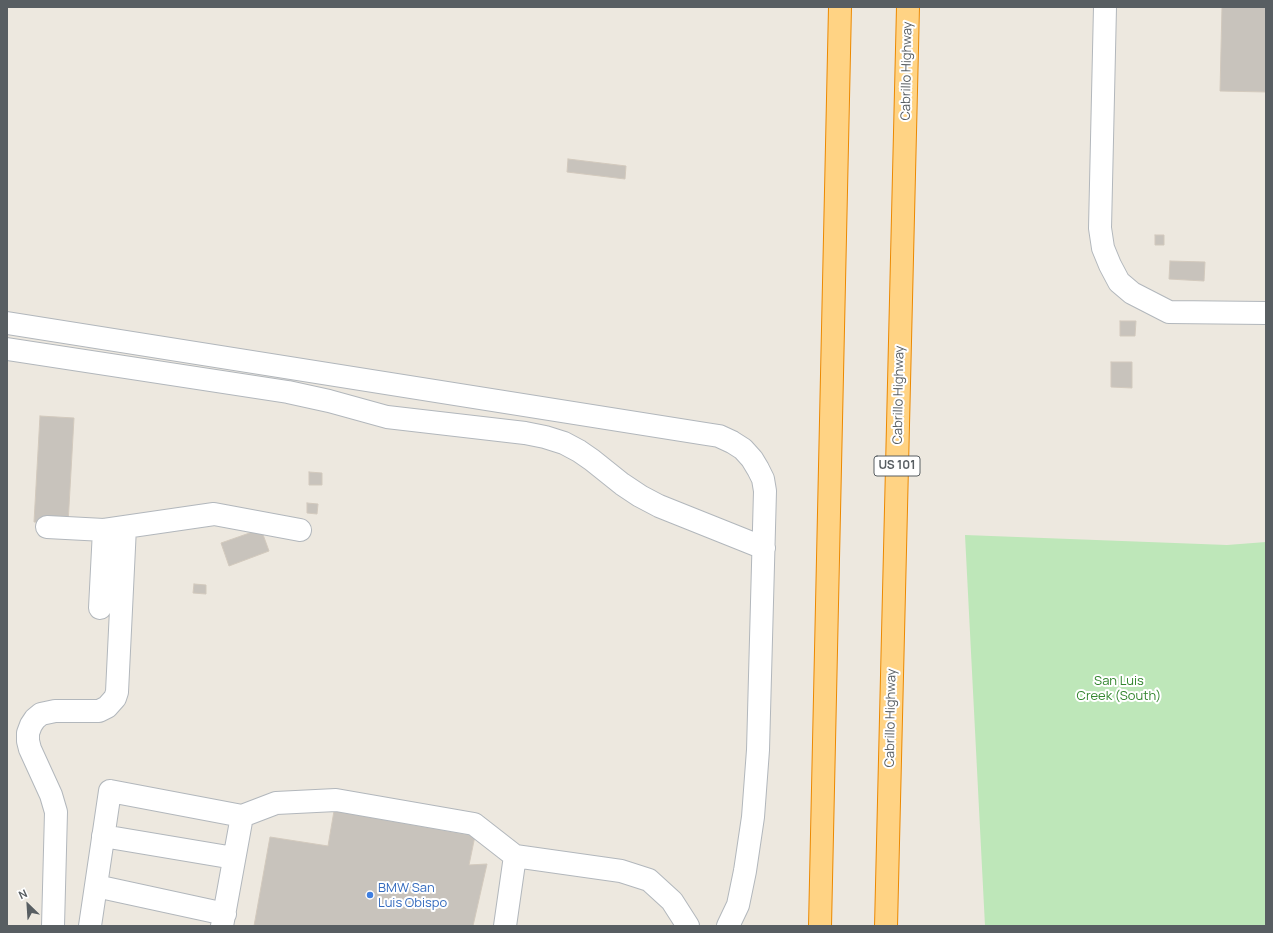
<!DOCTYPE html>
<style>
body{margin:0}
#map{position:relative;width:1273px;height:933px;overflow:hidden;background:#ede8df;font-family:Manrope,sans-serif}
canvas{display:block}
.frame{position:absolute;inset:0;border:8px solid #585e62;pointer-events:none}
.north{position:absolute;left:8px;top:885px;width:40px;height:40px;-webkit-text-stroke:3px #fff;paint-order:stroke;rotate:335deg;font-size:11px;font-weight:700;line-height:16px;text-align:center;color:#585e62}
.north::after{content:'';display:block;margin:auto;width:14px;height:18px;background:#585e62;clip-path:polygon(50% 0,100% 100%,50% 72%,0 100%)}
</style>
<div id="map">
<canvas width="1273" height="933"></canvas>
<div class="frame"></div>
<div class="north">N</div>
</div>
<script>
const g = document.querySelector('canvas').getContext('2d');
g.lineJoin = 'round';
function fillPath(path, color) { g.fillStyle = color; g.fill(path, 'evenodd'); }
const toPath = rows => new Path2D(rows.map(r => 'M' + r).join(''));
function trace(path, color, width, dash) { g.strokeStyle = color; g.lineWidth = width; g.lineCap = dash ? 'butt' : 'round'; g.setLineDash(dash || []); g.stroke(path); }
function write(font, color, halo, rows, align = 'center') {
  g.font = font + ' Manrope,sans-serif'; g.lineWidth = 4; g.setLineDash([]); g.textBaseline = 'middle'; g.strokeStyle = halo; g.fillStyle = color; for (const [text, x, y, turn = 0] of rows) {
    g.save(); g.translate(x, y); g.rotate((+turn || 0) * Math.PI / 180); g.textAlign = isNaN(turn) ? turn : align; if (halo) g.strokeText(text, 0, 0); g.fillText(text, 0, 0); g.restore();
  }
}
fillPath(toPath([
 [965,535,1227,545,1266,542,1266,926,985,926]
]), '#bee7b9');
const building = toPath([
 [1222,7,1266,7,1266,92,1220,91,1222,7],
 [568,159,626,166,625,179,567,172,568,159],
 [1155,235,1164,235,1164,245,1155,245,1155,235],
 [1170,261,1205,262,1204,281,1169,279,1170,261],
 [1120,321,1136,321,1135,336,1120,336,1120,321],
 [1111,362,1132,362,1132,388,1111,387,1111,362],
 [40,416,74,418,68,524,34,522,40,416],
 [309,472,322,473,322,485,309,485,309,472],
 [307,503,318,504,317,514,307,513,307,503],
 [261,529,269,551,229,566,221,543,261,529],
 [194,584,206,585,206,594,193,593,194,584],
 [334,811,475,836,469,865,487,864,473,926,254,926,270,837,328,846,334,811]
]);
fillPath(building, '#c8c3bc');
trace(building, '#d2c9bd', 1);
const minor = toPath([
 [1105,7,1100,228,1103,248,1110,265,1119,282,1132,293,1169,312,1266,313],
 [7,323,706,434,719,436,732,442,743,449,752,459,758,469,763,479,765,491,758,750,753,817,745,871,738,905,728,926],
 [7,349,288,392,329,401,387,417,525,433,545,437,564,443,579,451,592,460,622,484,640,496,659,506,764,548],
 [47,527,104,530,214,514,300,530],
 [100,608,104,530],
 [103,836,234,858],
 [96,886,225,914],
 [53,926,56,812,51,795,30,749,28,741,28,733,31,725,35,719,41,714,55,711,99,711,107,707,115,698,117,692,125,527],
 [90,926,110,791,242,816],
 [222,926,242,816,276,803,336,800,474,824,515,856,621,871,649,880,672,901,688,926],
 [505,926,515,856]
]);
const highway = toPath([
 [820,926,840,7],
 [886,926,908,7]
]);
trace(minor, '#b2b7bc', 24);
trace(highway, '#ec8900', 24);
trace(minor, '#fff', 22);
trace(highway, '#ffd384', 22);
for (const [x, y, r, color] of [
 [370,895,4,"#3f7fe0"]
]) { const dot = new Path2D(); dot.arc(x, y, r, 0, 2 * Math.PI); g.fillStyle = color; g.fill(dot); trace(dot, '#fff', 1.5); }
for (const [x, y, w] of [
 [897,466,46]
]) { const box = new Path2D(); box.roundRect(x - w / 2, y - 10, w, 20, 3); g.fillStyle = '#fff'; g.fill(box); trace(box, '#585e62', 1); }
write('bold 12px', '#585e62', null, [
 ["US 101",897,466]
]);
write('13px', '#585e62', '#fff', [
 ["Cabrillo Highway",907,71,-89],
 ["Cabrillo Highway",899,395,-89],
 ["Cabrillo Highway",891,718,-89]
]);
write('13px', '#32852d', '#fff', [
 ["San Luis",1119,681],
 ["Creek (South)",1119,696]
]);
write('13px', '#366cbe', '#fff', [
 ["BMW San",378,888],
 ["Luis Obispo",378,903]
], 'left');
</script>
